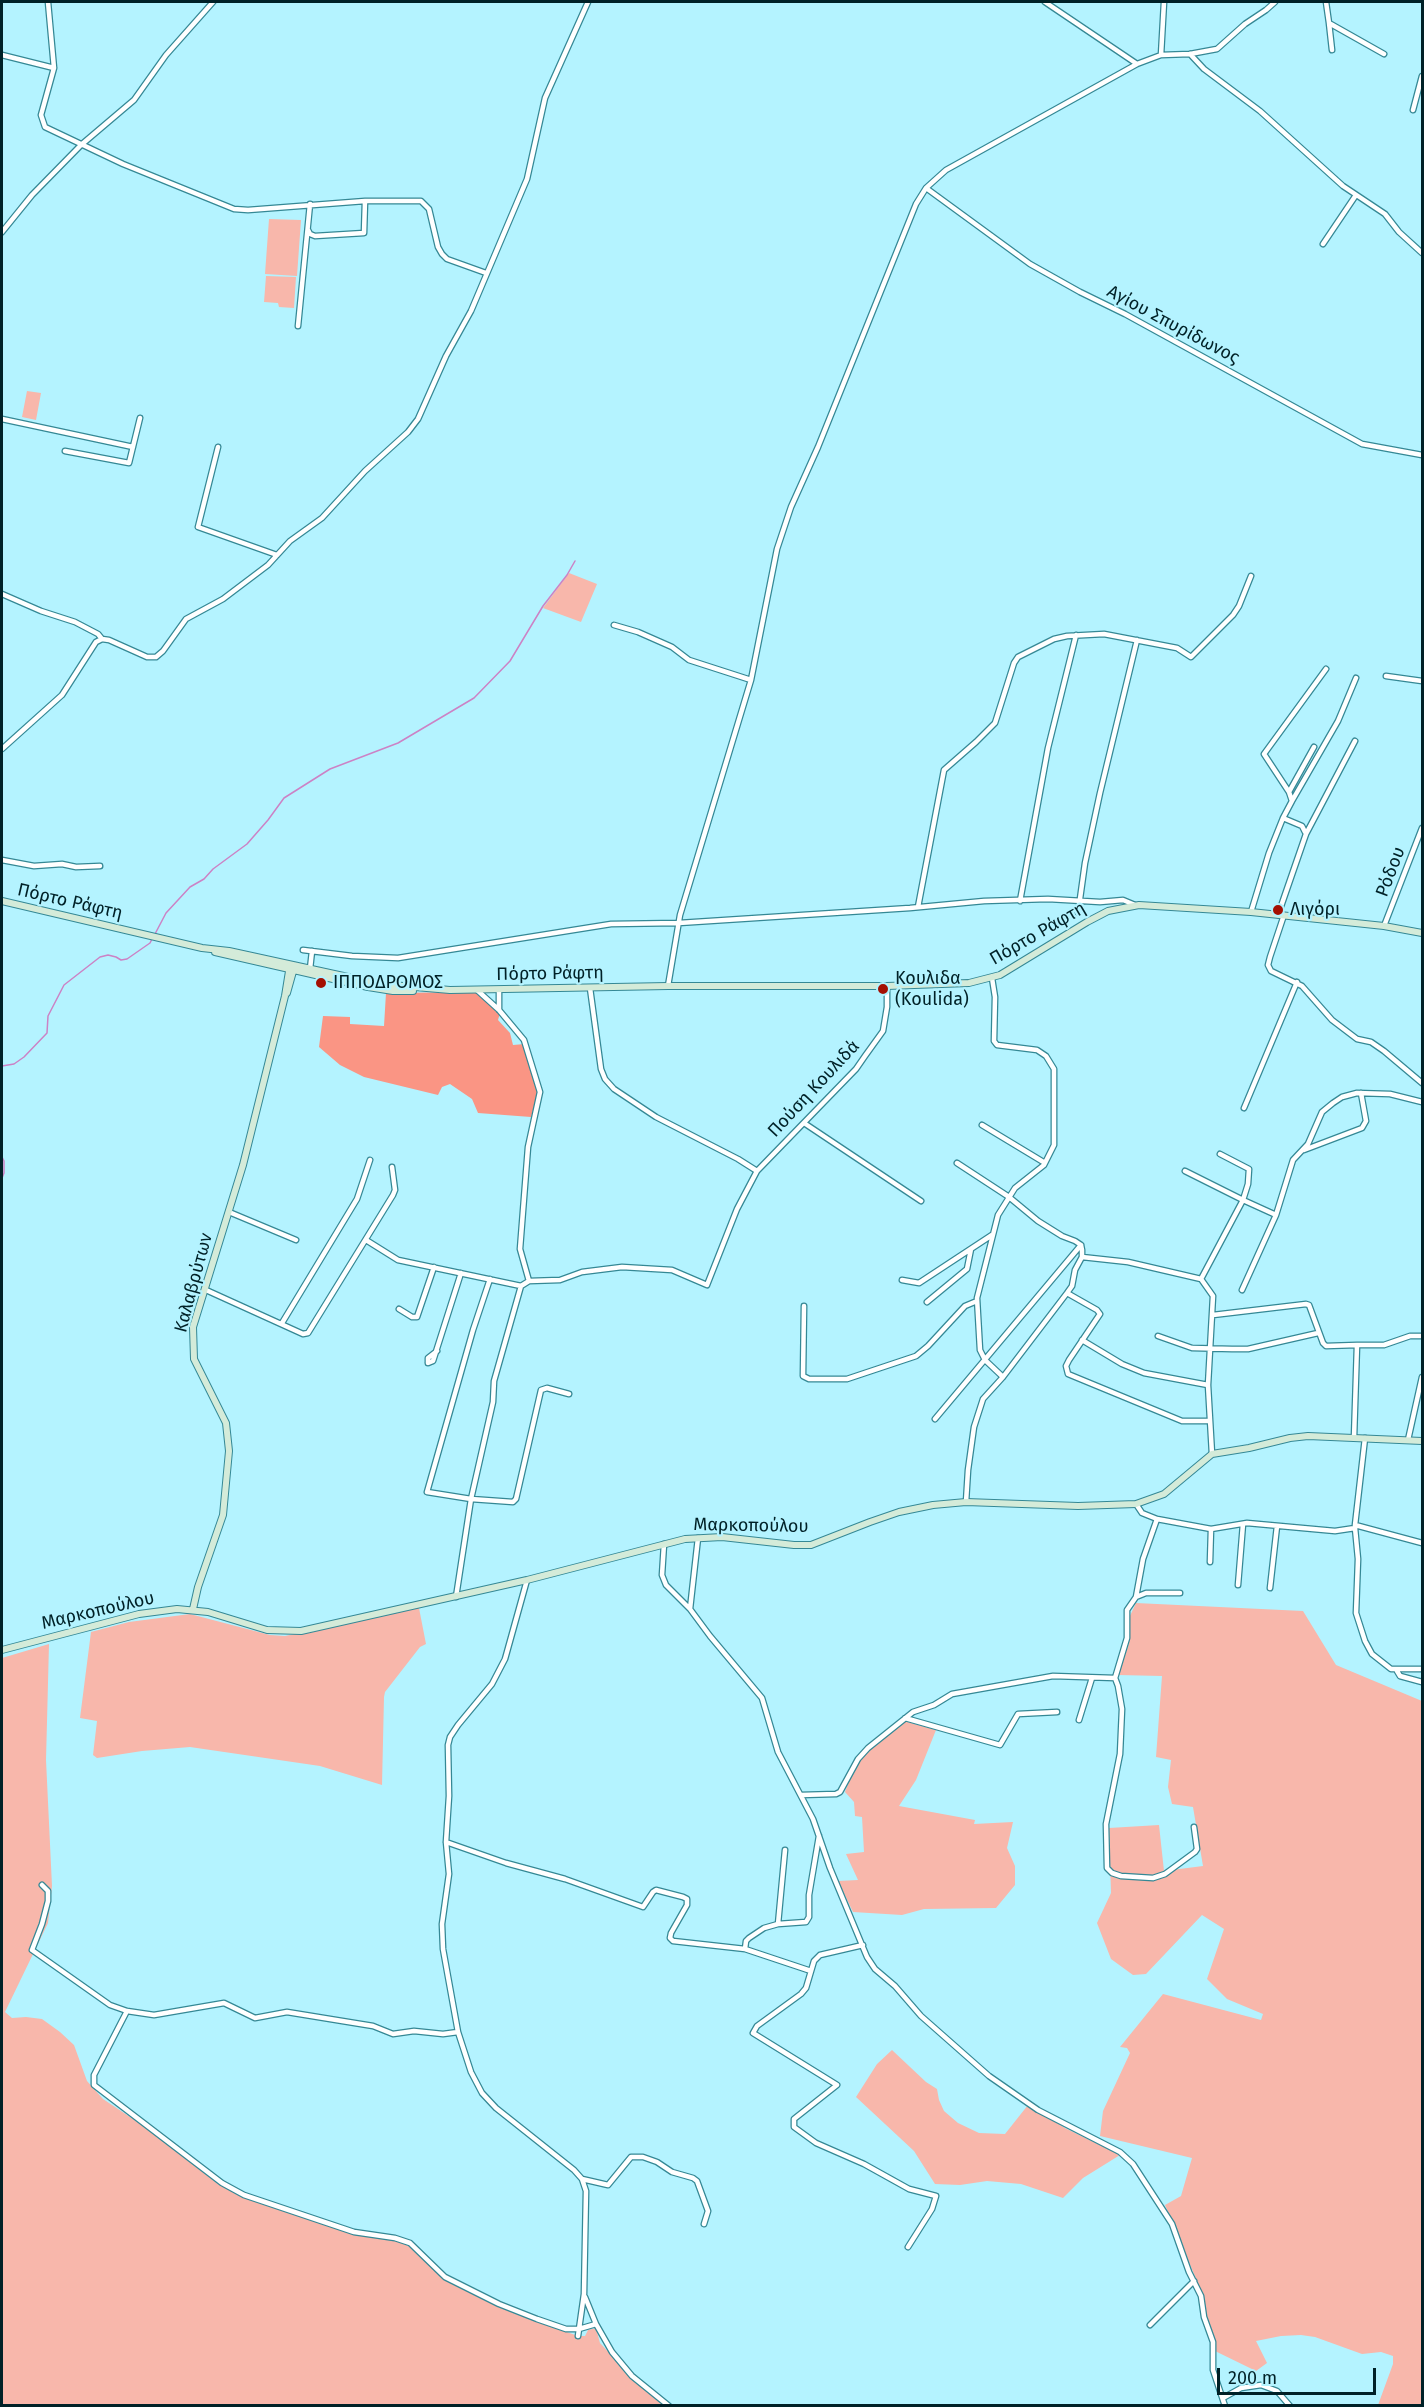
<!DOCTYPE html>
<meta charset="utf-8">
<style>
body{margin:0}
#map{position:relative;width:1424px;height:2407px;overflow:hidden;background:#b4f3ff;font-family:"Fira Sans",sans-serif}
canvas{display:block}
.frame{position:absolute;inset:0;border:3px solid #002127;pointer-events:none}
.scale{position:absolute;left:1217px;top:2368px;width:159px;height:27px;box-sizing:border-box;border:3px solid #002127;border-top:0;padding-left:8px;font-size:18px;line-height:21px;white-space:nowrap;color:#002127;-webkit-text-stroke:4px #b4f3ff;paint-order:stroke}
</style>
<div id="map">
<canvas width="1424" height="2407"></canvas>
<div class="frame"></div>
<div class="scale">200 m</div>
</div>
<script>
const g = document.querySelector('canvas').getContext('2d');
g.lineJoin = 'round';
function fillPath(path, color) { g.fillStyle = color; g.fill(path, 'evenodd'); }
const toPath = rows => new Path2D(rows.map(r => 'M' + r).join(''));
function trace(path, color, width, dash) { g.strokeStyle = color; g.lineWidth = width; g.lineCap = dash ? 'butt' : 'round'; g.setLineDash(dash || []); g.stroke(path); }
function write(font, color, halo, rows, align = 'center') {
  g.font = font + ' "Fira Sans",sans-serif'; g.lineWidth = 4.5; g.setLineDash([]); g.textBaseline = 'middle'; g.strokeStyle = halo; g.fillStyle = color; for (const [text, x, y, turn = 0] of rows) {
    g.save(); g.translate(x, y); g.rotate((+turn || 0) * Math.PI / 180); g.textAlign = isNaN(turn) ? turn : align; if (halo) g.strokeText(text, 0, 0); g.fillText(text, 0, 0); g.restore();
  }
}
fillPath(toPath([
 [269,219,301,220,297,276,265,274],
 [266,276,296,277,294,308,279,307,278,303,264,302],
 [27,391,41,393,36,420,22,417],
 [569,573,597,584,581,622,543,608],
 [1136,1603,1303,1611,1336,1665,1422,1701,1422,2405,1378,2405,1393,2364,1393,2356,1381,2352,1362,2354,1315,2337,1301,2335,1281,2336,1256,2341,1267,2363,1256,2371,1215,2351,1213,2334,1206,2321,1204,2298,1165,2205,1181,2196,1192,2158,1100,2136,1103,2111,1130,2053,1127,2048,1120,2047,1163,1994,1261,2020,1263,2014,1227,1999,1207,1979,1224,1929,1202,1915,1146,1974,1133,1975,1111,1959,1097,1923,1111,1893,1109,1828,1159,1825,1164,1871,1203,1866,1193,1807,1172,1804,1168,1787,1171,1760,1156,1757,1162,1676,1118,1675,1129,1643,1129,1618],
 [419,1608,426,1644,420,1647,385,1692,384,1697,382,1785,320,1766,190,1747,142,1751,97,1758,93,1755,97,1721,80,1718,91,1632,129,1622,190,1614,270,1635,285,1636],
 [49,1644,46,1760,52,1886,48,1923,5,2012,12,2018,26,2017,42,2019,60,2032,74,2045,87,2081,103,2099,151,2131,218,2184,252,2199,350,2233,401,2242,412,2248,445,2280,514,2313,578,2336,585,2336,588,2330,596,2328,600,2343,632,2377,665,2405,2,2406,2,1658],
 [904,1721,936,1730,916,1780,899,1806,975,1820,974,1824,1013,1822,1007,1848,1015,1866,1015,1885,996,1908,924,1909,902,1915,853,1912,838,1881,858,1880,846,1854,864,1852,862,1817,855,1816,854,1802,845,1792,852,1773,866,1752],
 [892,2050,926,2082,937,2089,939,2100,944,2111,958,2123,979,2133,1005,2134,1028,2105,1065,2128,1120,2155,1083,2178,1063,2198,1021,2184,987,2181,960,2185,935,2184,914,2151,856,2097,877,2064]
]), '#f8b7ab');
fillPath(toPath([
 [477,992,500,1013,498,1020,510,1033,513,1045,525,1044,538,1092,531,1117,478,1113,472,1099,450,1084,442,1087,438,1095,364,1077,340,1065,319,1047,323,1016,350,1017,350,1024,384,1026,386,993]
]), '#fa9584');
trace(toPath([
 [155,934,166,913,190,887,204,879,213,869,247,844,268,820,284,798,330,769,398,743,474,698,510,661,543,606,567,575,575,561],
 [2,1066,14,1064,24,1057,47,1033,48,1016,64,985,100,957,108,955,116,957,121,960,127,959,150,943,152,939],
 [2,1157,4,1161,4,1173,2,1178]
]), '#cc82c5', 1.5);
const street = toPath([
 [48,2,54,68,41,115,45,127,123,164,234,209,248,210,365,201,421,201,429,209,438,247,442,254,447,259,486,273],
 [1045,2,1137,64],
 [1326,2,1329,23,1384,54],
 [1329,23,1332,50],
 [1190,54,1204,69,1260,111,1343,186,1385,214,1399,232,1422,253],
 [2,55,54,68],
 [1161,55,1164,2],
 [1413,110,1422,76],
 [926,188,1030,264,1080,292,1125,314,1362,444,1422,455],
 [308,230,310,234,315,236,364,233,365,201],
 [2,232,32,195,81,145,134,100,166,55,213,2],
 [1323,244,1356,195],
 [298,326,310,204],
 [2,419,133,447],
 [218,447,198,527,277,555],
 [65,451,129,463,140,418],
 [2,594,41,611,75,622,98,634,102,639],
 [614,625,638,632,672,647,689,660,751,680],
 [1386,676,1422,681],
 [2,749,62,695,96,642,102,639,109,640,147,657,156,657,163,651,186,619,223,599,268,565,290,541,322,518,365,471,408,432,418,419,446,356,471,311,527,179,545,98,588,2],
 [1289,792,1314,747],
 [1292,801,1338,721,1356,678],
 [1283,818,1292,801,1289,792,1264,754,1326,669],
 [2,860,34,866,62,864,76,867,100,866],
 [1020,901,1048,748,1076,635],
 [918,907,944,770,976,742,995,723,1014,663,1018,657,1054,639,1067,636,1104,634,1177,648,1191,657,1233,615,1239,606,1251,576],
 [1251,912,1269,853,1283,818,1302,826,1305,832],
 [1078,913,1085,863,1100,793,1137,640],
 [1278,915,1306,834,1355,741],
 [1284,915,1270,957,1268,965,1271,971,1302,986,1332,1020,1357,1039,1371,1042,1384,1051,1422,1083],
 [1384,926,1422,828],
 [303,950,352,956,398,958,611,924,679,923,910,908,984,901,1048,899,1100,902,1123,900,1135,905],
 [310,969,312,951],
 [992,978,995,997,994,1041,997,1045,1037,1050,1046,1056,1054,1069,1054,1145,1044,1165,1015,1188,998,1215,977,1298,980,1350,985,1360,1003,1377],
 [668,986,680,915,751,680,777,549,791,507,818,447,916,204,926,188,946,170,1137,64,1161,55,1190,54,1217,49,1245,24,1266,10,1275,2],
 [477,990,499,1010,524,1040,540,1092,528,1147,520,1249,529,1281,560,1280,582,1272,622,1267,672,1270,707,1285,737,1209,757,1171,738,1159,656,1117,614,1089,605,1079,601,1069,590,988],
 [499,990,499,1010],
 [1244,1108,1297,982],
 [804,1123,921,1201],
 [982,1125,1045,1163],
 [1304,1150,1362,1128,1366,1121,1361,1093],
 [957,1163,1009,1197,1038,1221,1062,1236,1075,1241,1081,1245,1082,1250,1082,1257,1075,1270,1072,1286,1067,1293,1003,1377,983,1399,974,1427,968,1470,966,1502],
 [757,1171,856,1069,865,1056,883,1031,887,1007,887,986],
 [1185,1171,1243,1200,1248,1184,1249,1169,1220,1154],
 [229,1212,296,1240],
 [1276,1215,1293,1160,1308,1144,1322,1112,1333,1103,1342,1097,1357,1093,1390,1094,1422,1102],
 [366,1240,398,1260,521,1286],
 [1082,1257,1128,1262,1201,1279],
 [490,1279,473,1330,427,1492,471,1499,513,1502,516,1499,541,1390,547,1388,569,1394],
 [902,1280,919,1283,992,1235],
 [206,1290,303,1334,308,1333,393,1195,395,1190,392,1167],
 [1067,1293,1097,1310,1100,1314,1069,1360,1066,1366,1068,1374,1182,1421,1210,1421],
 [927,1302,967,1269,971,1249],
 [804,1306,803,1376,809,1379,847,1379,916,1356,928,1346,965,1306,977,1301],
 [399,1309,412,1317,417,1317,434,1267],
 [1213,1315,1306,1304,1309,1305,1323,1343,1326,1346,1357,1345],
 [282,1323,357,1199,370,1160],
 [1158,1336,1192,1348,1232,1349,1248,1349,1318,1333],
 [1082,1340,1122,1364,1144,1373,1208,1385],
 [428,1363,433,1361,461,1273],
 [428,1363,428,1358,437,1351],
 [935,1419,1081,1245],
 [1354,1438,1357,1345,1384,1345,1410,1336,1422,1336],
 [1365,1438,1355,1525,1422,1543],
 [1408,1440,1422,1377],
 [1212,1454,1208,1385,1213,1296,1201,1279,1243,1200,1276,1215,1242,1290],
 [1157,1519,1211,1529,1247,1523,1335,1531,1355,1528,1355,1525],
 [1355,1528,1358,1559,1356,1613,1365,1641,1372,1654,1391,1669,1422,1669],
 [664,1544,662,1575,666,1585,690,1609,698,1538],
 [1210,1562,1211,1529],
 [527,1580,505,1659,492,1684,458,1725,450,1737,448,1745,449,1796,446,1842,449,1874,442,1924,443,1949,458,2032,471,2072,482,2093,496,2108,574,2170,582,2179,586,2191,584,2294,578,2336],
 [1238,1585,1243,1524],
 [1270,1588,1277,1526],
 [456,1597,471,1499,493,1402,494,1381,521,1286,529,1281],
 [1136,1597,1146,1593,1180,1593],
 [690,1609,710,1636,762,1698,778,1752,813,1819,830,1868,867,1957,875,1969,895,1986,921,2016,989,2076,1038,2110,1120,2152,1133,2164,1172,2224,1189,2272,1201,2296,1204,2317,1213,2342,1213,2370,1225,2406],
 [1397,1671,1400,1676,1422,1682],
 [1115,1678,1127,1638,1127,1610,1136,1597,1143,1559,1157,1519,1142,1513,1136,1504],
 [905,1718,1000,1745,1018,1714,1057,1712],
 [1079,1720,1092,1678],
 [801,1795,836,1794,840,1792,858,1759,868,1748,913,1712,934,1705,952,1694,1053,1676,1115,1678,1118,1686,1122,1709,1120,1754,1106,1824,1107,1868,1112,1873,1121,1876,1153,1878,1165,1874,1195,1852,1197,1849,1194,1827],
 [446,1842,506,1863,565,1879,643,1907,653,1892,656,1890,683,1897,687,1899,687,1905,671,1933,670,1938,673,1941,745,1949,746,1941,749,1938,764,1928,778,1924],
 [785,1850,778,1924,806,1922,809,1917,809,1895,819,1836],
 [42,1885,48,1891,48,1901,42,1924,32,1950,110,2005,127,2011,154,2015,224,2003,255,2018,287,2012,373,2026,393,2034,414,2031,443,2034,458,2032],
 [863,1945,820,1955,814,1961,806,1988,801,1994,757,2026,753,2033,837,2085,794,2119,794,2127,816,2143,864,2164,909,2189,936,2196,932,2209,908,2247],
 [745,1949,811,1971],
 [127,2011,94,2075,94,2085,222,2183,244,2195,354,2232,395,2238,410,2243,445,2277,499,2304,537,2319,566,2329,579,2329,596,2324],
 [582,2179,608,2185,631,2157,643,2157,657,2162,672,2172,693,2178,697,2181,708,2211,704,2224],
 [585,2297,596,2324,612,2352,632,2376,669,2406],
 [1150,2325,1194,2281],
 [1223,2398,1241,2388,1261,2385,1277,2391,1290,2406]
]);
const secondary = toPath([
 [2,901,202,948,229,951,380,984,450,990,668,986,887,986,969,983,1000,975,1087,922,1108,911,1139,905,1251,912,1384,926,1422,933],
 [215,952,368,987,393,991,413,991],
 [287,993,294,968],
 [193,1609,198,1587,223,1515,229,1451,226,1423,194,1359,193,1327,243,1165,285,996,290,965],
 [2,1650,139,1614,177,1609,208,1612,267,1630,301,1631,527,1580,685,1539,722,1537,794,1545,811,1545,870,1522,899,1512,933,1505,966,1502,1078,1506,1136,1504,1164,1494,1212,1454,1249,1448,1290,1438,1308,1436,1422,1441]
]);
trace(street, '#358895', 7);
trace(secondary, '#358895', 8);
trace(street, '#fff', 4.5);
trace(secondary, '#d4ebd9', 6);
for (const [x, y, r, color] of [
 [1278,910,6,"#a41003"],
 [321,983,6,"#a41003"],
 [883,989,6,"#a41003"]
]) { const dot = new Path2D(); dot.arc(x, y, r, 0, 2 * Math.PI); g.fillStyle = color; g.fill(dot); trace(dot, '#b4f3ff', 2); }
write('18px', '#002127', '#b4f3ff', [
 ["Αγίου Σπυρίδωνος",1173,325,28],
 ["Ρόδου",1391,872,-69],
 ["Πόρτο Ράφτη",70,902,13],
 ["Πόρτο Ράφτη",1038,934,-30],
 ["Πόρτο Ράφτη",550,974,-1],
 ["Πούση Κουλιδά",814,1089,-47],
 ["Καλαβρύτων",194,1283,-75],
 ["Μαρκοπούλου",751,1526,1],
 ["Μαρκοπούλου",98,1611,-13]
]);
write('18px', '#002127', '#b4f3ff', [
 ["Λιγόρι",1290,910],
 ["Κουλιδα",895,979],
 ["(Koulida)",895,1000],
 ["ΙΠΠΟΔΡΟΜΟΣ",333,983]
], 'left');
</script>
